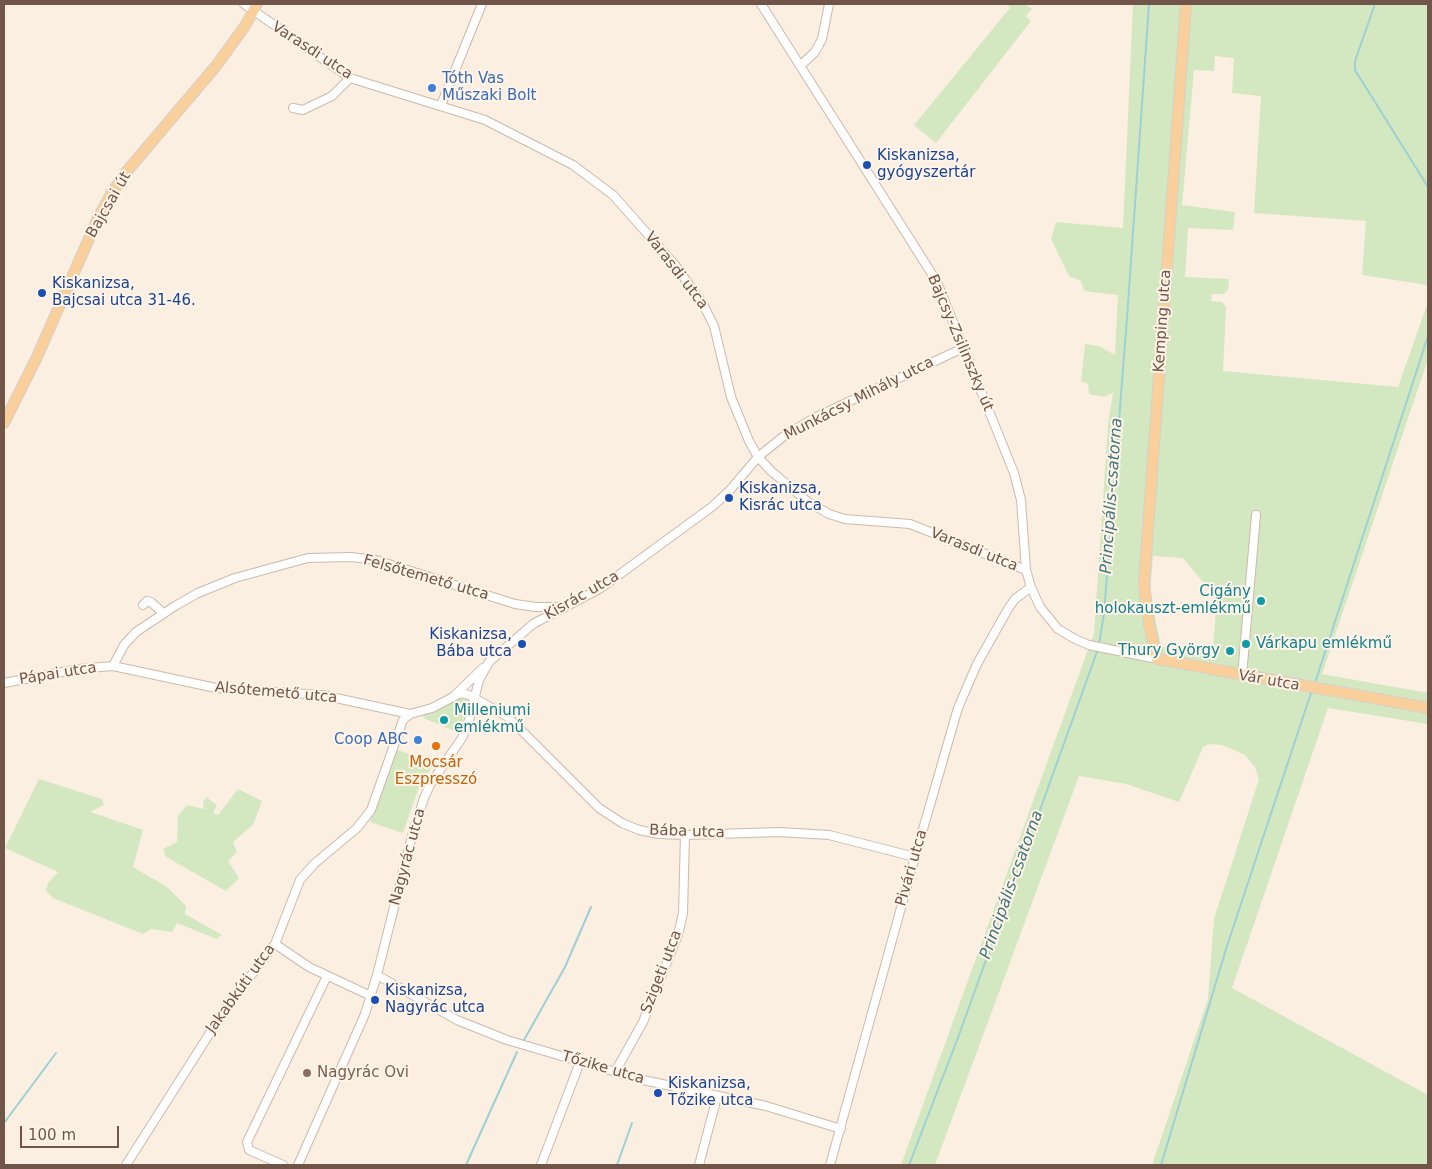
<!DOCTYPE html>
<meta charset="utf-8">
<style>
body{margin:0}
#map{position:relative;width:1432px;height:1169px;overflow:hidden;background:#fbefe1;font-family:"DejaVu Sans",sans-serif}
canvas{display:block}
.frame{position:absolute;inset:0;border:5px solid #715549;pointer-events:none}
.scale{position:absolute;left:20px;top:1126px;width:99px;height:22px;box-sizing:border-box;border:2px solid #715549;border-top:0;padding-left:6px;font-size:15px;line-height:18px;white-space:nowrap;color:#715549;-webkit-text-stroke:4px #fff4e7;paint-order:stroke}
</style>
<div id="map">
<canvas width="1432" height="1169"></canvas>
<div class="frame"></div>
<div class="scale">100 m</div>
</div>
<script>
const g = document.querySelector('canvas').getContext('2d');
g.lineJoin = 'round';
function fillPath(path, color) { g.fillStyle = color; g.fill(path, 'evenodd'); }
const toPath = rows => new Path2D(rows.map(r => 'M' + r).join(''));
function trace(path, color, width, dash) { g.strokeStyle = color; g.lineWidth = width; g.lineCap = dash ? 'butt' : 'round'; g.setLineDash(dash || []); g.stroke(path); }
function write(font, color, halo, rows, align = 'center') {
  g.font = font + ' "DejaVu Sans",sans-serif'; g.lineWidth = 4; g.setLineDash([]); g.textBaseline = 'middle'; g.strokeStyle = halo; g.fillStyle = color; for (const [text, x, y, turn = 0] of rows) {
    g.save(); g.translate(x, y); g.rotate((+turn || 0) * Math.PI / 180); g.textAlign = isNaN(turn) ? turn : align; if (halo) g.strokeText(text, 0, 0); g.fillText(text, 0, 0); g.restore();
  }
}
fillPath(toPath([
 [1007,4,1025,4,1032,9,1026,16,1031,21,936,143,914,125,1010,8],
 [1133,4,1428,4,1428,285,1362,275,1366,221,1254,213,1261,96,1232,93,1234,58,1215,56,1214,71,1194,70,1182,205,1235,212,1233,230,1188,228,1185,277,1229,279,1228,290,1223,294,1212,294,1211,301,1222,302,1226,307,1223,371,1398,387,1428,302,1428,359,1322,674,1428,693,1428,724,1328,708,1232,988,1428,1095,1428,1165,1152,1165,1208,999,1214,919,1259,779,1255,767,1245,755,1222,745,1209,744,1203,747,1179,802,1126,784,1079,776,935,1165,901,1165,1094,633,1108,425,1113,393,1104,397,1089,394,1088,384,1081,381,1085,344,1099,346,1115,355,1118,295,1084,291,1081,281,1069,276,1051,239,1056,222,1123,228],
 [1153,556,1183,558,1217,599,1212,658,1161,646,1150,593],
 [461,697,468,698,471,702,457,732,423,718,424,714],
 [397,750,435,762,419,787,403,833,370,822],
 [39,779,102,799,104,805,90,812,143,830,133,867,167,887,186,906,185,914,222,935,217,939,177,923,172,932,151,929,143,934,53,898,46,891,48,883,58,872,5,848],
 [238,789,262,801,253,825,233,842,237,852,228,861,239,878,226,891,166,857,163,849,177,842,178,816,187,805,204,809,203,802,206,797,217,805,213,813,218,815]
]), '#d3e8c0');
trace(toPath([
 [1375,4,1355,61,1355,70,1428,187],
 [1099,644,1104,614,1127,318,1149,4],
 [1315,683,1428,336],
 [524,1040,565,967,591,907],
 [4,1123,56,1053],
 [466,1165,517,1052],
 [617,1165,632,1123],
 [909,1165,959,1035,1098,649],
 [1161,1165,1227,946,1312,690]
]), '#9dd0d5', 2);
const minor = toPath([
 [244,4,350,78,485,120,573,165,613,195,675,265,703,304,714,326,731,397,749,441,758,457,771,471,808,502,829,514,845,519,910,524,1026,570],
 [761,4,937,282,1014,473,1021,500,1026,570,1031,587,1040,607,1058,629,1075,639,1089,645,1157,659],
 [800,66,815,52,822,39,829,4],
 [441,105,482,4],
 [293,108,303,110,332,96,350,78],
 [143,605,147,601,151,602,163,613],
 [113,666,124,645,136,632,175,606,198,593,235,578,308,558,351,557,376,560,515,604,536,607,559,607],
 [1242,676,1256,515],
 [4,683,78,669,113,666,216,688,322,695,410,714],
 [455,695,483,668],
 [275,944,309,967,371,996],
 [377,975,457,1020,507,1040,643,1080,766,1106,841,1129],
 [615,1072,643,1022,678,935,683,913,685,835],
 [126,1165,224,1011,275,944,300,880,314,864,357,828,371,810,403,720,410,714,432,708,455,696,461,693,469,695,508,717,599,808,622,823,639,830,659,834,685,835,779,832,829,835,915,857],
 [283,1165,249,1150,247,1142,327,976],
 [298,1165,365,1014,377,975,412,836,424,798,431,783,462,738,470,717,479,680,489,662,533,624,601,588,713,506,730,490,758,457,784,436,816,417,963,348],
 [541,1165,580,1062],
 [699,1165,717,1097],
 [830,1165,915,857,958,708,977,664,1008,609,1015,599,1031,587]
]);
const major = toPath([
 [1186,4,1144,583,1149,625,1157,659,1428,708],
 [4,423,37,357,98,218,111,194,127,171,216,66,245,26,257,4]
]);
trace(minor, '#ceb9ab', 10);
trace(major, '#d7cfcc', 12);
trace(minor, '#fff', 8);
trace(major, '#f9d09b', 10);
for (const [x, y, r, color] of [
 [432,88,5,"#3f7fe0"],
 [867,165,5,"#1a4fb4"],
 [42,293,5,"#1a4fb4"],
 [729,498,5,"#1a4fb4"],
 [1261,601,5,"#0f9aa8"],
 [522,644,5,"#1a4fb4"],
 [1246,644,5,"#0f9aa8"],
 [1230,651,5,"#0f9aa8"],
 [444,720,5,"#0f9aa8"],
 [418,740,5,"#3f7fe0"],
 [436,746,5,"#e8710a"],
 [375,1000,5,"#1a4fb4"],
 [307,1073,5,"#8d6e63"],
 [658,1093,5,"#1a4fb4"]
]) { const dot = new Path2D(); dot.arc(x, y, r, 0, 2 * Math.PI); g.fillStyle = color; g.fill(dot); trace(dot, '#fff4e7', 2); }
write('15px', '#715549', '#fff4e7', [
 ["Varasdi utca",312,51,33],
 ["Bajcsai út",109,205,-60],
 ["Varasdi utca",676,271,52],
 ["Kemping utca",1163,321,-86],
 ["Bajcsy-Zsilinszky út",960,343,67],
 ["Munkácsy Mihály utca",859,399,-27],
 ["Varasdi utca",974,550,22],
 ["Felsőtemető utca",426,578,16],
 ["Kisrác utca",582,596,-30],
 ["Pápai utca",58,674,-9],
 ["Vár utca",1269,681,10],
 ["Alsótemető utca",276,693,5],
 ["Bába utca",687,832,2],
 ["Nagyrác utca",408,857,-75],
 ["Pivári utca",912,868,-74],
 ["Szigeti utca",662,972,-69],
 ["Jakabkúti utca",241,989,-54],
 ["Tőzike utca",603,1068,16]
]);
write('15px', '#366cbe', '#fff4e7', [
 ["Tóth Vas",442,79],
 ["Műszaki Bolt",442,96],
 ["Coop ABC",408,740,"right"]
], 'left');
write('15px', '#164399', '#fff4e7', [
 ["Kiskanizsa,",877,156],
 ["gyógyszertár",877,173],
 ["Kiskanizsa,",52,284],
 ["Bajcsai utca 31-46.",52,301],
 ["Kiskanizsa,",739,489],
 ["Kisrác utca",739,506],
 ["Kiskanizsa,",512,635,"right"],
 ["Bába utca",512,652,"right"],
 ["Kiskanizsa,",385,991],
 ["Nagyrác utca",385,1008],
 ["Kiskanizsa,",668,1084],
 ["Tőzike utca",668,1101]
], 'left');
write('15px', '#0d838f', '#fff4e7', [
 ["Cigány",1251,592],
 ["holokauszt-emlékmű",1251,609],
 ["Várkapu emlékmű",1256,644,"left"],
 ["Thury György",1220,651],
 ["Milleniumi",454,711,"left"],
 ["emlékmű",454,728,"left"]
], 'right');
write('15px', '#c56008', '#fff4e7', [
 ["Mocsár",436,763],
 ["Eszpresszó",436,780]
]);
write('15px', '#785e54', '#fff4e7', [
 ["Nagyrác Ovi",317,1073]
], 'left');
write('italic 16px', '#40777e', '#fff4e7', [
 ["Principális-csatorna",1112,496,-86],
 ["Principális-csatorna",1012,885,-70]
]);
</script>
